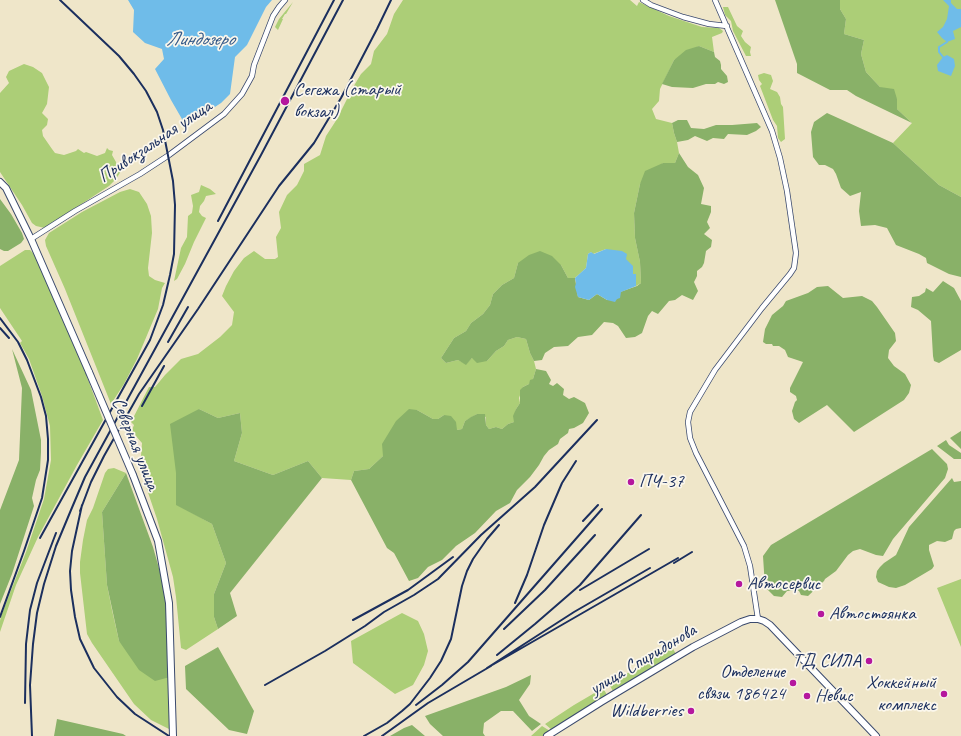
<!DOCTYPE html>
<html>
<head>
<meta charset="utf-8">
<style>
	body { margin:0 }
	canvas { display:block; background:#efe6c9 }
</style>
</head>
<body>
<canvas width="961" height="736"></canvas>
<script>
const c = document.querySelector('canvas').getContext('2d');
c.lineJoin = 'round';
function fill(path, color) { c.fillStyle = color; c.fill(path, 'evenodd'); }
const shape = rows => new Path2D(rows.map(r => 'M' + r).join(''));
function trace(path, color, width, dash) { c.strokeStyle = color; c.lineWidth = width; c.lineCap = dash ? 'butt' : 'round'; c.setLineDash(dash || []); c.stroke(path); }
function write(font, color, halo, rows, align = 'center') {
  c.font = font + ' Caveat,sans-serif'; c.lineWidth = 3.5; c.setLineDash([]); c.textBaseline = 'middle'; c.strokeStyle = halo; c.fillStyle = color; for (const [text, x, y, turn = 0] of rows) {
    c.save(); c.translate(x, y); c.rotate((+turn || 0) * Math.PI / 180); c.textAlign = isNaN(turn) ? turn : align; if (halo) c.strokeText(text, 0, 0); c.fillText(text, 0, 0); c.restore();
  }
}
fill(shape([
	[403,0,630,0,637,6,639,2,669,16,702,27,719,28,723,31,722,33,712,37,714,52,699,46,674,60,660,89,659,101,652,109,656,119,672,123,674,133,677,142,679,153,675,163,663,163,640,184,634,213,635,238,640,262,641,283,636,286,636,275,633,274,606,249,593,254,591,252,588,254,586,268,575,278,568,278,561,265,518,263,514,278,502,285,493,294,490,305,483,314,471,323,466,331,454,338,441,358,446,363,458,360,466,364,472,358,487,361,496,351,504,346,508,340,517,337,526,339,530,353,534,361,536,369,533,379,529,384,523,387,519,398,520,403,516,409,514,422,508,424,502,429,496,427,489,429,486,425,486,417,477,414,465,421,462,429,457,430,444,415,438,419,433,419,417,410,383,456,369,469,354,471,351,480,322,478,308,461,273,475,234,461,242,433,240,413,218,418,199,409,176,473,176,504,212,524,226,563,214,594,214,617,218,629,186,650,181,648,176,597,173,577,157,519,137,460,141,456,142,443,135,435,127,434,125,433,127,428,132,430,134,425,131,422,149,387,155,387,165,375,181,359,198,354,220,337,232,325,234,312,222,296,226,286,234,271,244,258,254,251,265,259,275,259,278,257,276,237,281,228,279,212,287,195,297,185,304,171,304,164,320,155,326,136,337,119,352,89,361,74,371,64,374,51,387,34,394,14],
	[840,0,961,0,961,197,939,185,893,143,912,123,897,109,897,99,880,87,866,72,861,54,864,40,844,34,846,19,840,9],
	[293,2,286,14,285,14,282,19,283,19,278,30,275,27,279,19],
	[723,7,728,7,737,26,743,31,741,36,745,42,751,47,750,52,751,56,746,56,733,31,731,21,725,15],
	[24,64,33,67,42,73,49,87,47,104,42,113,48,119,47,125,42,130,43,136,52,149,55,153,64,155,76,151,78,149,84,153,86,152,97,156,105,153,107,148,109,150,113,151,112,155,116,162,117,168,121,171,116,179,109,186,45,228,36,226,32,223,22,205,0,172,0,93,9,83,6,77,9,71],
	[764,73,771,75,773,81,770,89,777,92,780,97,781,104,783,107,785,139,781,142,778,138,777,126,773,120,760,86,762,84,759,80,758,75],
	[201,185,210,189,216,194,206,196,204,201,200,206,199,212,202,216,206,218,194,242,185,264,177,279,174,281,181,248,187,237,188,216,192,213,193,206,191,195,199,192],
	[130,189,139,192,147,204,151,216,152,233,148,268,149,276,155,280,165,283,162,288,158,309,137,359,124,384,111,404,65,289,46,246,45,240,49,233,82,212,120,192],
	[25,250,30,250,34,254,44,275,86,371,86,374,103,420,77,465,38,537,16,585,0,632,0,621,1,616,26,552,44,499,51,460,50,426,42,396,29,359,20,343,22,341,0,308,0,266],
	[114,468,126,473,102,512,107,585,112,610,119,641,170,677,171,730,151,720,134,704,92,643,87,634,80,573,80,562,83,540,87,520,93,508,105,473,108,469],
	[961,579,961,647,937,588],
	[402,613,418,621,424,634,428,651,424,665,413,685,395,694,353,663,351,641],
	[672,647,677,656,614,693,609,684],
	[603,688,607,695,552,730,545,724,574,705],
	[542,726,550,731,544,736,531,736]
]), '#acce77');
fill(shape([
	[775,0,840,0,840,9,846,19,844,34,864,40,861,54,866,72,880,87,894,89,897,99,897,109,912,123,856,96,847,90,830,90,797,73,797,64],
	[699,46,714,52,715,57,720,61,721,65,721,69,727,76,728,82,724,84,718,82,715,84,706,84,693,88,672,87,662,84,674,60,686,50],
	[827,113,893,143,939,185,961,197,961,277,949,274,927,263,926,258,919,254,896,245,887,228,875,225,861,226,859,211,861,192,850,196,841,188,836,174,833,169,825,165,819,165,813,157,811,132,814,122],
	[678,120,687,120,691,128,704,129,716,125,732,125,757,123,761,127,756,131,747,135,728,134,724,139,713,138,707,141,695,136,688,140,677,142,674,133,672,123],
	[679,153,688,167,698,175,704,188,701,204,711,206,711,212,707,222,710,228,704,234,712,240,711,247,706,251,704,263,702,267,697,271,697,276,694,282,698,291,693,300,682,295,675,300,669,301,658,314,652,311,648,316,642,333,635,337,626,338,618,326,613,323,604,322,592,335,578,337,568,346,554,347,545,353,542,360,534,361,530,353,526,339,517,337,508,340,504,346,496,351,487,361,477,363,472,358,466,365,458,360,446,363,441,358,454,338,466,331,471,323,483,314,490,305,493,294,502,285,514,278,518,263,529,255,540,251,552,256,561,265,568,278,575,278,578,297,589,300,597,294,607,300,617,299,620,292,637,286,641,283,640,262,635,238,634,213,640,184,645,171,663,163,675,163],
	[0,199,11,214,22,233,24,239,21,243,8,251,4,251,0,249],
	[943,281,954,288,961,301,961,350,939,363,934,361,933,356,931,321,918,310,911,307,912,297,919,296,925,292,926,288,933,292],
	[828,286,843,298,862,296,872,301,877,307,895,333,896,341,889,350,888,358,894,366,905,374,911,385,909,393,904,400,854,432,827,405,799,423,794,419,792,411,795,402,797,400,796,396,790,392,790,388,803,362,788,357,785,350,779,346,773,346,772,344,766,344,763,342,765,329,772,315,783,306,786,301,808,293,817,287],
	[12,349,31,390,41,440,41,452,40,470,36,480,32,498,34,506,12,574,0,604,0,510,19,460,22,388],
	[536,369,546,371,551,380,549,384,553,386,557,383,564,389,563,395,569,399,574,397,585,403,589,413,583,423,574,428,569,429,568,433,560,439,558,444,549,450,544,456,539,465,530,477,517,490,510,503,496,511,475,533,456,546,442,560,428,567,418,578,409,581,394,553,387,548,351,480,354,471,369,469,383,456,382,444,396,421,409,409,417,410,433,419,438,419,444,415,451,416,456,422,457,430,462,429,465,421,471,417,477,414,485,414,486,425,489,429,496,427,502,429,508,424,514,422,513,416,516,409,520,403,520,390,523,387,529,384,530,380,533,379],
	[199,409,218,418,240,413,242,433,234,461,273,475,308,461,322,478,230,593,237,616,218,629,214,617,214,594,226,563,212,524,176,505,176,473,170,424],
	[961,431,961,449,950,438],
	[946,440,949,445,961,453,961,459,954,459,937,446],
	[932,449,947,464,948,469,945,478,893,539,883,556,876,555,860,549,853,551,848,555,836,571,825,579,824,581,808,596,801,595,799,591,797,590,787,591,782,597,774,596,765,587,763,556,771,545],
	[126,473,153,547,162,579,166,608,170,677,155,681,139,670,119,641,107,585,102,512],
	[952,478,954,482,961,481,961,528,956,529,954,531,952,539,945,542,937,541,929,545,929,550,934,566,932,569,905,585,896,588,889,587,878,582,876,577,877,571,880,567,884,563,896,555,909,527],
	[218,647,254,711,247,734,229,730,186,689,185,666],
	[531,675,530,684,519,700,529,716,541,724,532,731,513,711,501,711,484,723,483,733,485,736,443,736,430,724,425,716,506,687],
	[57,719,123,734,126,736,54,736],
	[412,725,425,736,390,736,404,728]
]), '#89b168');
fill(shape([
	[128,0,272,0,266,7,247,45,235,57,230,94,221,103,186,126,171,100,155,69,164,59,162,49,145,43,133,32,134,10],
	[943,0,951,0,951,3,957,9,961,9,961,27,953,31,955,39,947,42,942,38,937,32,943,27,947,19,949,6],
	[947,55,954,59,955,66,951,76,938,71,937,65,943,57],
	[606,249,622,251,627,254,626,259,633,266,633,274,636,274,636,286,621,292,620,298,617,299,615,302,607,300,597,294,589,300,578,297,575,287,576,283,575,278,586,268,588,254,591,252,594,254]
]), '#6fbce9');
trace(shape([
	[943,57,939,52,939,47,947,42]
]), '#6fbce9', 2);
const minor = shape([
	[643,0,651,5,683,17,709,24,727,26],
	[715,0,772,131,780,158,787,191,796,253,794,268,790,274,762,308,715,370,690,412,688,422,690,438,696,453,744,546,750,566,758,619],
	[31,239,75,211,140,174,169,155,224,114,242,94,252,76,254,65,273,16,279,7,285,0]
]);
const tertiary = shape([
	[0,182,6,188,31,239,89,372],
	[133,475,158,541,169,603,173,736],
	[547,736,601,702,693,647,741,622,750,619,758,619,764,621,770,625,876,736]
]);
trace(minor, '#3b4a6e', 6);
trace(tertiary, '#3b4a6e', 8);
trace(minor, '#fff', 4.5);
trace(tertiary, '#fff', 6);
trace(shape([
	[218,221,334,0],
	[0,318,18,342,27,360,41,397,46,416,48,439,48,460,42,498,24,551,0,617],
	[0,328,9,338],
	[168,342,188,307],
	[142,406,164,366],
	[82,505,72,551,70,571,71,590,75,617,80,639,94,668,117,697,135,714,169,736],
	[80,511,91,482,104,456,139,394,198,309,279,186,314,143,341,98,377,29,391,0],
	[583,521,598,505],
	[40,538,150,340,163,305,170,275,174,254,175,205,173,181,163,130,157,112,146,91,134,74,119,56,60,0],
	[674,563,692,552],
	[650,568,574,612,487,668,678,558],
	[580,590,649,549],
	[515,603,527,575,544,525,562,483,576,461],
	[353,620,408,590,453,557],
	[504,629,545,590,595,535],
	[497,655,535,624,580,585,641,515],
	[265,685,325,651,365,626,384,612,414,595,438,579,481,535,535,487,597,420],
	[25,703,26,644,30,610,37,583,56,533],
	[416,705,442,685,468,662,602,509],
	[32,736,30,685,33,644,37,613,44,584,56,546,71,510,85,477,261,155,343,0],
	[364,736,387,723,402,711,410,704,430,678,441,661,451,639,462,586,467,571,473,559,487,539,499,525],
	[382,736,428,703,491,666]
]), '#1b2f5e', 2);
const tertiaryBridge = shape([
	[89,372,133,475]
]);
trace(tertiaryBridge, '#3b4a6e', 8, []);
trace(tertiaryBridge, '#fff', 6);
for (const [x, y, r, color] of [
	[285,101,5,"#b5179e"],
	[631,482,4,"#b5179e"],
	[739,584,4,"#b5179e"],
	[821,614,4,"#b5179e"],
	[869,661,4,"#b5179e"],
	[793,683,4,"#b5179e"],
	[944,694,4,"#b5179e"],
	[807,696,4,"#b5179e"],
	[691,711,4,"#b5179e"]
]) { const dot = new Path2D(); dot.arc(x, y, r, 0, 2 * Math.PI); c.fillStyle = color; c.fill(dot); trace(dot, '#fbf7ec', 1.5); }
write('19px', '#1b2f5e', '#fbf7ec', [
	["Сегежа (старый",294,90],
	["вокзал)",294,112],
	["ПЧ-37",639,482],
	["Автосервис",747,584],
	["Автостоянка",829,614],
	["ТД СИЛА",861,661,"right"],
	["Отделение",785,672,"right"],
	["связи 186424",785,694,"right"],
	["Хоккейный",936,683,"right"],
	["комплекс",936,705,"right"],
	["Невис",815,696],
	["Wildberries",683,711,"right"]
], 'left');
write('19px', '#1b2f5e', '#fbf7ec', [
	["Привокзальная улица",155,142,-34],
	["Северная улица",135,444,68],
	["улица Спиридонова",643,660,-31]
]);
write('italic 20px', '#345988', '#fbf7ec', [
	["Линдозеро",200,40]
]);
</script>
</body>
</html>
